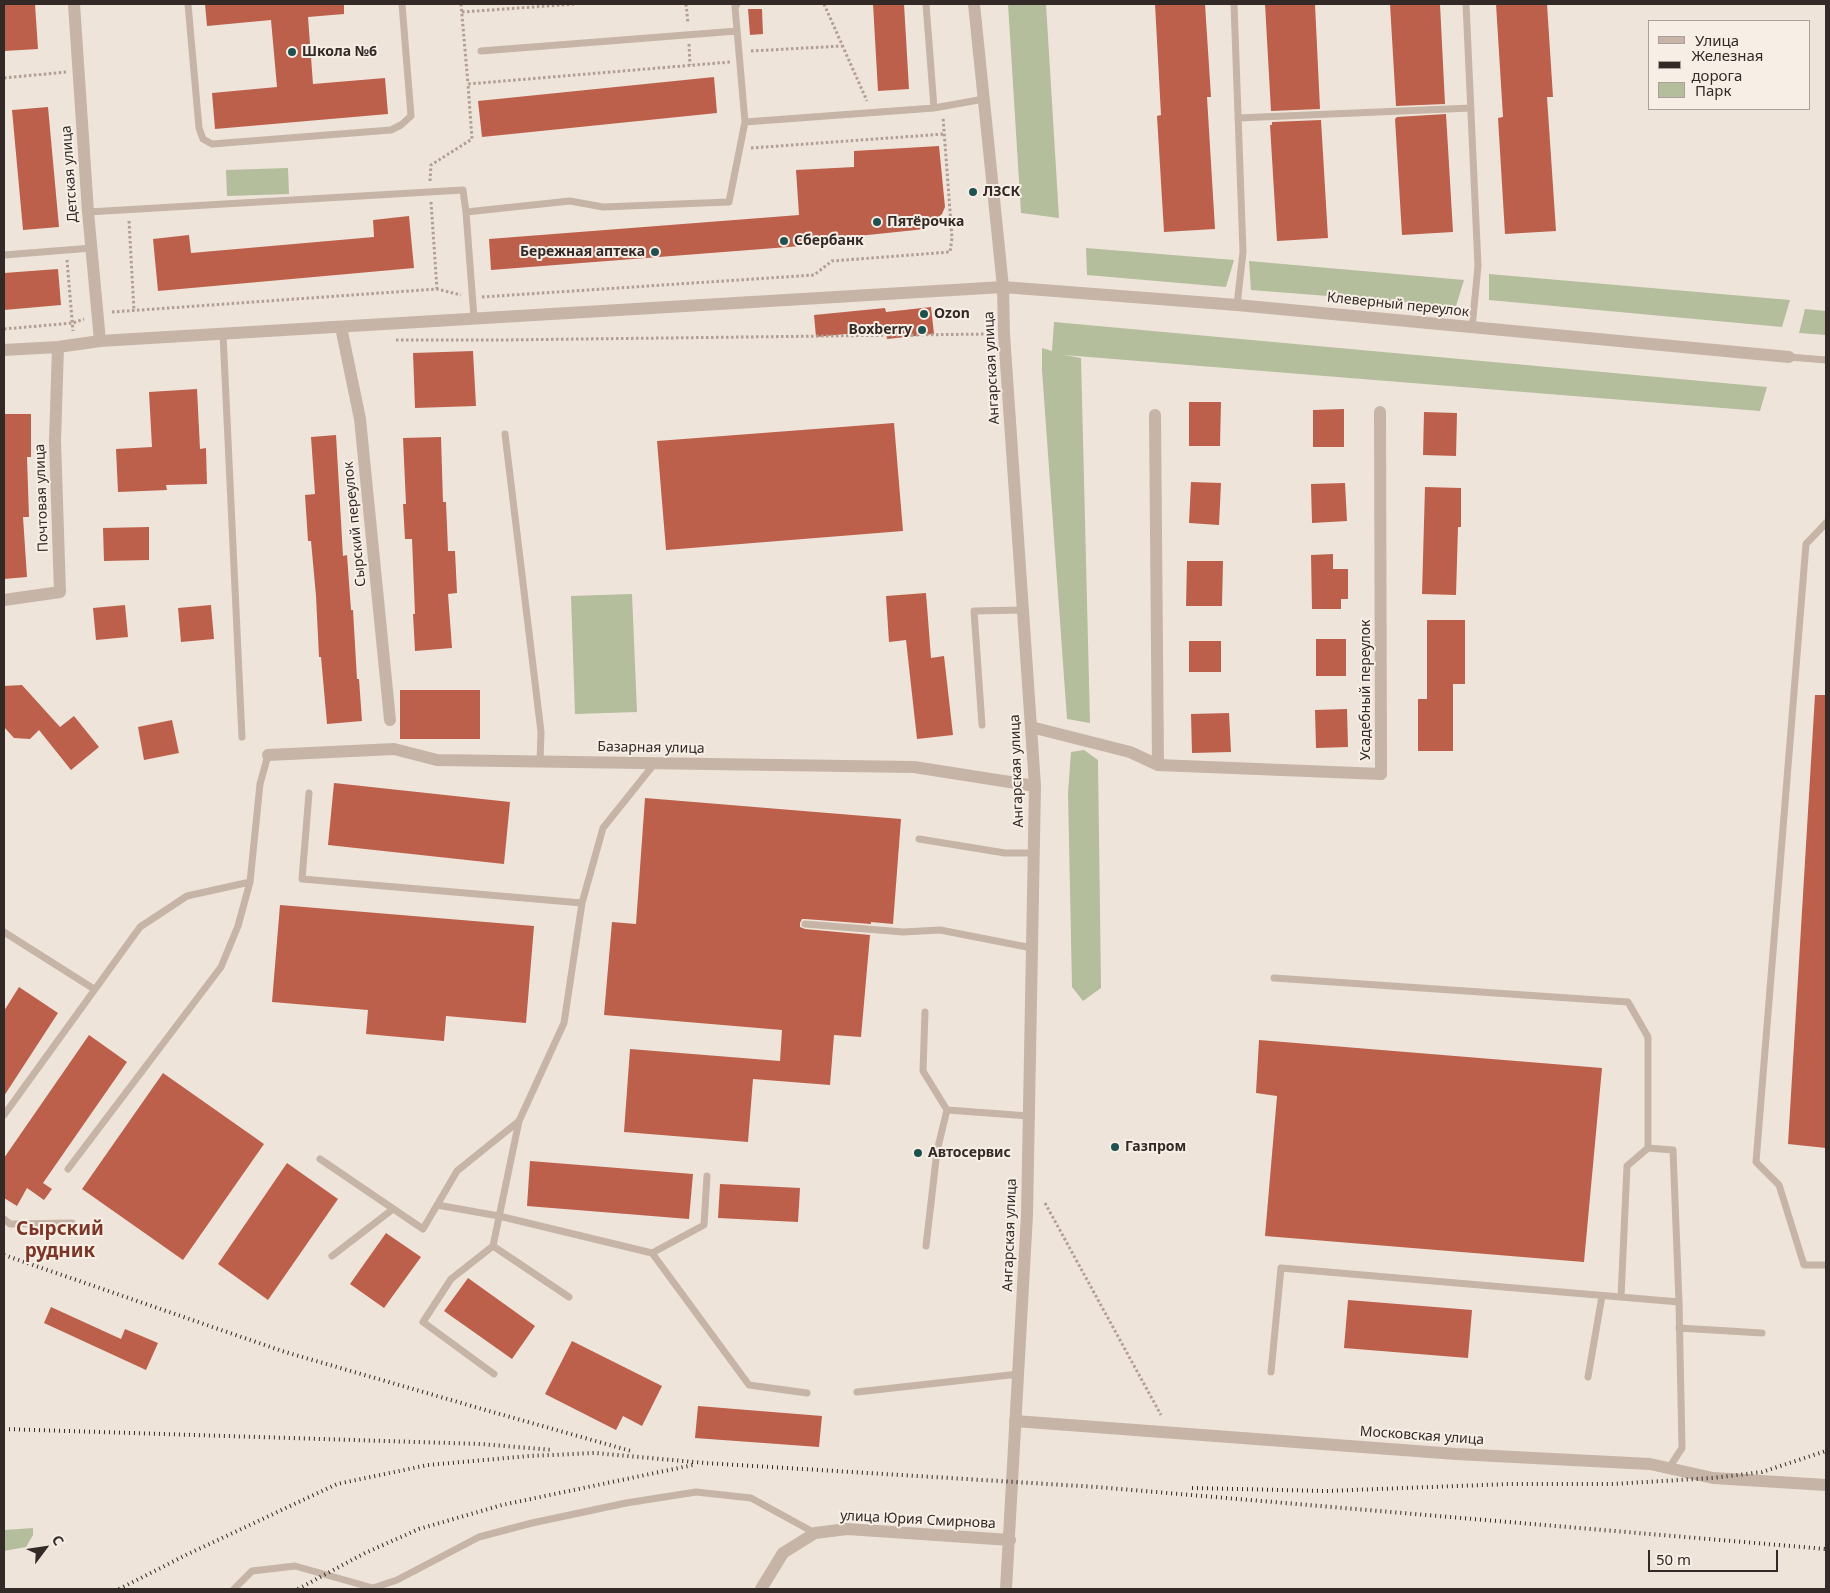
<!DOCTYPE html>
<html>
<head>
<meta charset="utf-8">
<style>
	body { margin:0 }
	#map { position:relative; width:1830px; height:1593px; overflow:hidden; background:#efe4da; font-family:"Noto Sans",sans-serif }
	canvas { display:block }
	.frame { position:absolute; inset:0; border:5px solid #332a27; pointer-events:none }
	.legend { position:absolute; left:1648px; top:20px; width:162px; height:90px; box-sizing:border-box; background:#f7efe6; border:1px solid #a9a09a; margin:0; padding:6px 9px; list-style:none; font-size:15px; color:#332a27 }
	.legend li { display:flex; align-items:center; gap:10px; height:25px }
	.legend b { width:25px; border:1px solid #a9a09a }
	.north { position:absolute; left:20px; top:1523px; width:50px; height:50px; -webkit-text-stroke:4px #f7efe6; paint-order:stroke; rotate:59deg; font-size:14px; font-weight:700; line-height:20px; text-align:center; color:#332a27 }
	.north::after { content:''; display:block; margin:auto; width:18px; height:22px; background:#332a27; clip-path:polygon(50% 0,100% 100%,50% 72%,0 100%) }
	.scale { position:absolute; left:1648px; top:1550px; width:130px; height:22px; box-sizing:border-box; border:2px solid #332a27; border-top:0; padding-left:6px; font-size:15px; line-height:18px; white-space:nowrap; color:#332a27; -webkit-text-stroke:4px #f7efe6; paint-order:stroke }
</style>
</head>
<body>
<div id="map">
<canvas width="1830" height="1593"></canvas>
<div class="frame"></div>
<ul class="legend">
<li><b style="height:6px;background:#c6b4a7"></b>Улица</li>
<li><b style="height:6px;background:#332a27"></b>Железная дорога</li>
<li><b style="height:14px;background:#b4bd9c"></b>Парк</li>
</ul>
<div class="north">С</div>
<div class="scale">50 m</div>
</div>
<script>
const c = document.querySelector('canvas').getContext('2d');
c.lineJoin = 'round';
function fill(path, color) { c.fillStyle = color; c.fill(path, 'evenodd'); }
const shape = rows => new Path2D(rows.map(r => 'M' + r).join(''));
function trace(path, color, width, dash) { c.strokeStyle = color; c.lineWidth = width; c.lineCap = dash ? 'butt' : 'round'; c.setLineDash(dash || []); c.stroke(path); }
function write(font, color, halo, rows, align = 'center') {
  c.font = font + ' "Noto Sans",sans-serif'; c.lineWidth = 4; c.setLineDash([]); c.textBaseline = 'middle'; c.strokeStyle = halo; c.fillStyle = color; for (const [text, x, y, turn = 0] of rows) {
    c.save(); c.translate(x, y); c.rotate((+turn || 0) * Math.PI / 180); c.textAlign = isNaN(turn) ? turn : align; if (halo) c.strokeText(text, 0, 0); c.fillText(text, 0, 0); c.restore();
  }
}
fill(shape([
	[1008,4,1046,4,1059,218,1021,213],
	[288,168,289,194,227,196,226,170],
	[1086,248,1234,260,1226,287,1087,275],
	[1249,261,1464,280,1456,306,1251,290],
	[1489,274,1790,300,1782,327,1489,300],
	[1805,309,1826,311,1826,335,1799,333],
	[1054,322,1767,387,1760,411,1064,355,1081,358,1090,723,1067,719,1042,370,1042,348,1052,351],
	[632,594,637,712,575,714,571,596],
	[1084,750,1098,760,1101,988,1083,1001,1072,987,1068,793,1071,752],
	[33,1528,33,1535,26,1547,4,1551,4,1530]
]), '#b4bd9c');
fill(shape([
	[4,4,35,4,38,49,4,51],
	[205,4,344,4,344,14,308,17,313,84,385,78,388,114,215,129,212,93,277,87,271,20,207,26],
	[873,4,904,4,909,89,878,91],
	[1155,4,1205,4,1211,97,1207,97,1215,229,1164,232,1157,116,1161,115],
	[1265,4,1315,4,1320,109,1271,111],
	[1390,4,1440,4,1445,104,1396,106],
	[1496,4,1547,4,1553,97,1547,97,1556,231,1505,234,1498,118,1503,117],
	[748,9,762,9,763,34,750,35],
	[714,77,717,113,482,137,478,101],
	[48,107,59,227,23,230,12,110],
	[1446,114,1453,232,1402,235,1395,119,1397,117],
	[1321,120,1328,238,1277,241,1270,125,1272,125,1272,122],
	[939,146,945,207,942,214,925,229,801,242,801,246,491,270,489,239,799,215,796,170,854,167,854,151],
	[409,216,414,268,158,291,153,239,189,235,191,253,374,237,373,220],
	[58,269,61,305,4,310,4,273],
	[931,307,934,334,887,339,886,330,816,337,814,315,885,308,886,312],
	[473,351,476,406,415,408,413,353],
	[197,389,200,449,206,448,207,484,166,485,167,490,118,492,116,449,152,447,149,392],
	[1189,402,1221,402,1220,446,1189,446],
	[1344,409,1344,447,1313,447,1313,410],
	[1424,412,1457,413,1456,456,1423,455],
	[4,414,31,414,31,457,27,457,29,517,23,517,27,577,4,579],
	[894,423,903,531,666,550,657,441],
	[336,435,343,556,347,555,351,610,353,610,357,679,359,679,362,721,327,724,321,657,319,657,316,596,311,541,308,541,305,495,315,494,311,437],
	[441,437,443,502,446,502,448,551,455,551,457,593,448,594,452,648,415,651,413,614,415,614,412,539,405,539,403,504,406,504,403,438],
	[1191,482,1221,483,1219,525,1189,523],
	[1345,483,1347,521,1312,523,1311,484],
	[1425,487,1461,488,1461,527,1458,527,1456,595,1422,594],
	[149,527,149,560,104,561,103,528],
	[1333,554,1333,569,1348,569,1348,599,1341,599,1341,609,1312,609,1311,555],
	[1187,561,1223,561,1222,606,1186,606],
	[926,593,931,658,944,656,953,735,917,739,906,640,889,642,886,596],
	[125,605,128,637,96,640,93,608],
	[211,605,214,639,181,642,178,608],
	[1427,620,1465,620,1465,684,1453,684,1453,751,1418,751,1418,699,1427,699],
	[1316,639,1346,639,1346,676,1316,676],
	[1189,641,1221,641,1221,672,1189,672],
	[22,685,60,727,74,716,99,747,71,770,39,730,30,739,14,738,4,727,4,686],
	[400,690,480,690,480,739,400,739],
	[1815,695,1826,695,1826,1148,1788,1144],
	[1347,709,1348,747,1316,748,1315,710],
	[1229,713,1231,752,1192,753,1191,714],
	[172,720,179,753,144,760,138,727],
	[334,783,510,802,504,864,328,845],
	[645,798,901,819,893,924,871,922,871,924,805,919,802,919,800,923,800,927,805,929,870,935,861,1037,834,1035,830,1085,753,1079,748,1142,624,1132,630,1049,780,1061,782,1030,604,1015,612,922,636,924],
	[280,905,534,926,526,1023,446,1016,444,1041,366,1034,368,1010,272,1002],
	[19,987,58,1013,4,1096,4,1011],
	[89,1035,127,1062,43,1183,52,1189,44,1200,27,1188,17,1206,4,1198,4,1158],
	[1259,1040,1602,1068,1584,1262,1265,1236,1277,1096,1256,1093],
	[163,1073,264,1144,183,1260,82,1189],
	[530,1161,693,1174,689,1219,527,1206],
	[287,1163,338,1199,268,1300,218,1264],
	[720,1184,800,1188,798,1222,718,1218],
	[386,1233,421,1257,384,1308,350,1284],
	[468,1278,535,1326,512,1359,444,1311],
	[1348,1300,1472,1310,1468,1358,1344,1348],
	[51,1307,121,1339,125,1329,158,1343,146,1370,44,1323],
	[572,1341,662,1386,642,1426,623,1416,616,1430,545,1394],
	[698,1406,822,1416,819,1447,695,1438]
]), '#bc604b');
trace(shape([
	[461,4,468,84],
	[686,4,688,23],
	[824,4,867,101],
	[462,12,575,4],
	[689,44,690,65],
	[751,51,842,46],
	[4,78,66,72],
	[751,148,944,134],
	[430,181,431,165,472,139,468,84,730,62],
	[431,202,437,289],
	[129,221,134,311],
	[67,260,73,331],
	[482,297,814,275,832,261,950,252,952,238,943,117],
	[112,312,437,289,461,295],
	[4,329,73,323,84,319],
	[396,340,501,340,990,334],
	[1045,1203,1161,1415]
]), '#b29e92', 3, [2.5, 2.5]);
trace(shape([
	[188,4,199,128,203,139,212,144,391,130,401,125,411,116,402,4],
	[737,4,735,7,745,122,934,108,984,99],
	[926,4,934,108],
	[1234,4,1243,252,1237,305],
	[1466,4,1478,266,1472,328],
	[481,51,737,31],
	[1238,118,1471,108],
	[88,212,463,190,466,212,570,201,603,207,729,202,745,122],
	[466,212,474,318],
	[4,255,92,248],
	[223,334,242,737],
	[1789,357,1826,360],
	[505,434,541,732,540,762],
	[1826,523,1806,544,1756,1162,1779,1185,1804,1265,1826,1265],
	[982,725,974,611,1023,610],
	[309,793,302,879,582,903],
	[919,839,1005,853,1034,853],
	[805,924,903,932,940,930,1032,948],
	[4,932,94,989],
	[1274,978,1628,1002,1648,1037,1648,1148,1673,1150,1679,1302],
	[925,1012,923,1071,947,1110],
	[4,1115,140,927,187,896,250,882,260,784,268,755],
	[320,1159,423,1229,457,1171,519,1121,564,1023,582,903,603,828,655,763],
	[68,1169,221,967,238,926,250,882],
	[437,1205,499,1216,652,1253,749,1385,807,1393],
	[4,1219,10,1224,72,1223],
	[493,1246,569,1297],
	[926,1246,937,1151,947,1110,1029,1116],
	[652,1253,704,1225,707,1176],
	[332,1256,393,1209],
	[1621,1297,1627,1166,1648,1148],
	[1679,1328,1762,1333],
	[1271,1372,1281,1268,1679,1302,1682,1448,1669,1468],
	[494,1374,423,1322,451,1279,493,1246,519,1121],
	[1588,1377,1602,1296],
	[857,1392,1019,1374],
	[234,1589,252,1571,295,1566,373,1588,397,1580,479,1537,532,1523,626,1503,696,1492,751,1498,815,1533]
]), '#c6b4a7', 7);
trace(shape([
	[74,4,88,212,100,341],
	[974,4,1003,287,1004,334,1035,786,1027,1215,1006,1589],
	[341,327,360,419,390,720],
	[4,350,58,347,100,341,1003,287,1237,305,1789,357],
	[1155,415,1158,765],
	[4,600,60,592,55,441,58,347],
	[1031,727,1130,752,1158,765,1381,774,1380,412],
	[268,755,394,749,437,760,914,767,1035,786],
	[1015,1421,1456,1454,1650,1464,1713,1478,1826,1485],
	[761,1589,783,1553,815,1533,847,1529,1010,1540]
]), '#c6b4a7', 12);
trace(shape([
	[4,1255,285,1352,489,1411,631,1451],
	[4,1429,481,1444,553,1450],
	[1192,1488,1326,1491,1509,1484,1613,1484,1713,1478,1762,1472,1826,1451],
	[119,1589,188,1554,337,1484,428,1465,529,1456,595,1453,705,1463,1097,1487,1826,1549],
	[298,1589,365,1553,419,1529,502,1505,693,1465]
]), '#332a27', 4, [1, 4]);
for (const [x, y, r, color] of [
	[292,52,5,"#205151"],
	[973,192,5,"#205151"],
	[877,222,5,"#205151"],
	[784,241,5,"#205151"],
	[655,252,5,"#205151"],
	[924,314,5,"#205151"],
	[922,330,5,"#205151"],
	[1115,1147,5,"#205151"],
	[918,1153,5,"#205151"]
]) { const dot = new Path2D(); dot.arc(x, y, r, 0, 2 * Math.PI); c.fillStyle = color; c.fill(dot); trace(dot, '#f7efe6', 2); }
write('bold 14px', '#332a27', '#f7efe6', [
	["Школа №6",302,52],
	["ЛЗСК",983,192],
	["Пятёрочка",887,222],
	["Сбербанк",794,241],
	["Бережная аптека",645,252,"right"],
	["Ozon",934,314],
	["Boxberry",912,330,"right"],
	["Газпром",1125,1147],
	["Автосервис",928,1153]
], 'left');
write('14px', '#332a27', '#f7efe6', [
	["Детская улица",70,174,-94],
	["Клеверный переулок",1398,305,6],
	["Ангарская улица",992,368,-93],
	["Почтовая улица",42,498,-92],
	["Сырский переулок",355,524,-96],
	["Усадебный переулок",1366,690,-90],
	["Базарная улица",651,748,1],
	["Ангарская улица",1017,771,-92],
	["Ангарская улица",1010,1235,-88],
	["Московская улица",1422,1436,4],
	["улица Юрия Смирнова",918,1520,3]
]);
write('bold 19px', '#7c3627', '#f7efe6', [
	["Сырский",60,1230],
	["рудник",60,1252]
]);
</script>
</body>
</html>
